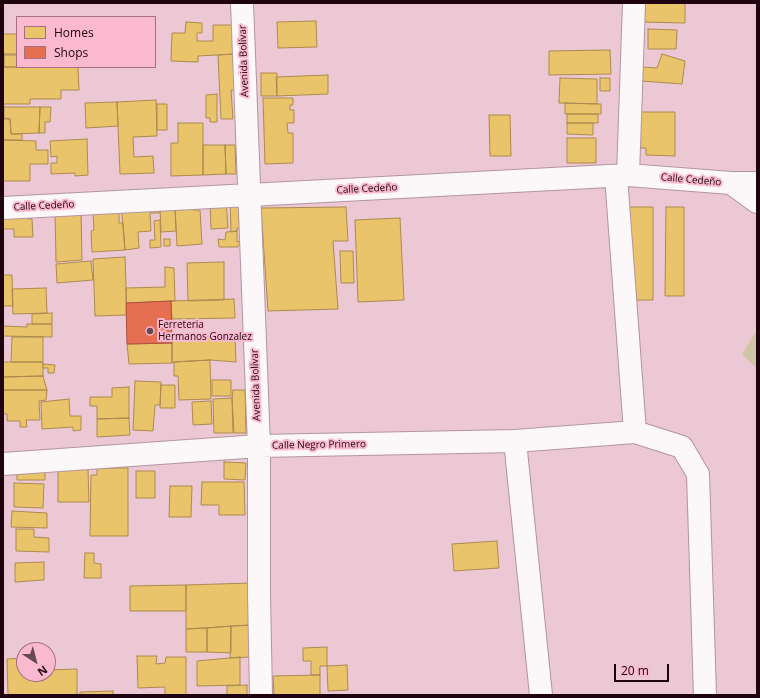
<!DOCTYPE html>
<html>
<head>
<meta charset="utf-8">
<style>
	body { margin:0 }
	#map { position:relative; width:760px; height:698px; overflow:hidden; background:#ecc8d4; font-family:"Open Sans",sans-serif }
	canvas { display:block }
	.frame { position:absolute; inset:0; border:4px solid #1f040f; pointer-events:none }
	.legend { position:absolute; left:16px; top:16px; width:140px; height:52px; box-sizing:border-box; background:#fbb9cf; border:1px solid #a37182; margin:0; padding:5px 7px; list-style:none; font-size:12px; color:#1f040f }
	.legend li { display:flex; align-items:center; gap:8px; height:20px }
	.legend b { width:20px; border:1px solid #a37182 }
	.north { position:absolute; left:16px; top:642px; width:40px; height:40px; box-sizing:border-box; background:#fbb9cf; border:1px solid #a37182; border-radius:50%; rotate:144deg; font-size:11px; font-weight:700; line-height:16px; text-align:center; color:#1f040f }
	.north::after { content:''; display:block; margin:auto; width:14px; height:18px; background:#674954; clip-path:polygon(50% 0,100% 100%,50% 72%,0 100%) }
	.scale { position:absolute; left:614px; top:664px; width:55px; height:18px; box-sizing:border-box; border:2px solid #1f040f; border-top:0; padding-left:5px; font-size:12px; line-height:14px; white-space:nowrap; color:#1f040f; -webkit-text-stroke:3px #fbb9cf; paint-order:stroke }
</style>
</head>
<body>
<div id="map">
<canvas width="760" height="698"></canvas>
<div class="frame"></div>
<ul class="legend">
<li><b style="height:11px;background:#e9c46a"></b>Homes</li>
<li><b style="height:11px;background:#e76f51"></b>Shops</li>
</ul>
<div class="north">N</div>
<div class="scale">20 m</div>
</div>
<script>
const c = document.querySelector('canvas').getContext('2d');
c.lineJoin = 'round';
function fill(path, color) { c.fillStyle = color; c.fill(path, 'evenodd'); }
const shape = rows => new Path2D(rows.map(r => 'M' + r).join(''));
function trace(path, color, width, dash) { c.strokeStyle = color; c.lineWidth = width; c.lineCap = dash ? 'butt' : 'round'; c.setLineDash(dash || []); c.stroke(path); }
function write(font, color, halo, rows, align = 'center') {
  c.font = font + ' "Open Sans",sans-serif'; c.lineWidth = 4; c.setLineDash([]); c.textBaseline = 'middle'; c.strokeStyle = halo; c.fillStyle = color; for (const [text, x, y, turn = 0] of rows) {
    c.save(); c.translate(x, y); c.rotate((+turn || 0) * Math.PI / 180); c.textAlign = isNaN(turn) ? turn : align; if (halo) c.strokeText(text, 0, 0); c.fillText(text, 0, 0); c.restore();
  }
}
fill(shape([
	[757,330,757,369,742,354]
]), '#cec5a7');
const homes = shape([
	[642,3,685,3,685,23,642,22,642,3],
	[316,21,317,47,278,48,277,22,316,21],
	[186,22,202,23,202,33,197,33,197,41,213,41,213,25,233,25,235,54,198,56,198,62,171,61,172,33,185,33,186,22],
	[648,29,677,30,676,49,648,49,648,29],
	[3,34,17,34,17,55,3,55,3,34],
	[610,50,611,74,549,75,549,51,610,50],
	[4,54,17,54,17,67,55,67,4,67,4,54],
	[235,54,236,90,231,90,233,119,221,119,218,55,235,54],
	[662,54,685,61,682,84,642,81,642,67,657,68,662,54],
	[3,67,78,67,79,90,61,90,61,99,30,99,30,104,3,104,3,67],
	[261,73,277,73,277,96,261,96,261,73],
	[328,75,328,94,277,96,276,77,328,75],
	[560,78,597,79,597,104,559,103,560,78],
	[600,78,610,78,610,91,600,91,600,78],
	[217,94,217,122,210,122,210,118,206,118,206,95,217,94],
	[263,98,293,98,293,105,290,105,290,110,294,110,294,123,287,123,288,133,293,133,293,163,265,164,263,98],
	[156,100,157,136,133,137,134,157,153,156,154,173,120,174,117,102,156,100],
	[117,102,118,126,86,128,85,103,117,102],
	[565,103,601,104,601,114,565,114,565,103],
	[157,104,167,104,167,130,157,130,157,104],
	[4,107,40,107,39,133,11,134,10,119,4,118,4,107],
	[40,107,51,107,50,122,45,122,45,133,39,133,40,107],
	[640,112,675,112,675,156,646,155,646,148,639,148,640,112],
	[567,114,598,114,598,123,567,123,567,114],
	[489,115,510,115,511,156,490,156,489,115],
	[3,119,10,119,11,134,22,134,22,140,3,140,3,119],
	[178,123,203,123,203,175,171,176,171,143,178,143,178,123],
	[567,123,593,123,593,135,567,134,567,123],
	[567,138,596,138,596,163,567,163,567,138],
	[87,139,88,175,75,176,75,173,51,174,51,163,57,163,57,156,51,157,50,141,87,139],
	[3,140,36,141,36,150,48,150,48,164,30,164,30,181,3,181,3,140],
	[203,145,225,145,226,174,203,175,203,145],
	[225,145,235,145,236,174,226,174,225,145],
	[230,198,239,206,239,222,244,222,241,228,237,228,237,231,231,232,230,198],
	[226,201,228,228,211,229,210,202,226,201],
	[159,202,160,213,150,213,151,231,138,232,139,248,125,250,121,204,159,202],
	[192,206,193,210,200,210,202,244,177,246,175,207,192,206],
	[160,207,175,207,176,231,161,232,160,207],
	[346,207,348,241,333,241,338,309,268,311,261,208,346,207],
	[628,207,653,207,653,300,627,300,628,207],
	[666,207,684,207,684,296,665,296,666,207],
	[81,209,82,260,56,262,55,210,81,209],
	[119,209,119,223,123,223,125,250,92,252,91,231,94,230,93,213,119,209],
	[3,211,28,211,28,219,32,219,33,237,14,237,14,229,3,229,3,211],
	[400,218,404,300,358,302,355,220,400,218],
	[160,220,161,247,150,248,150,240,155,240,154,221,160,220],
	[237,231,237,242,241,241,241,244,238,245,238,247,219,247,218,239,225,240,226,232,237,231],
	[164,239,170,239,170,246,164,246,164,239],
	[340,251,353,251,354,283,341,283,340,251],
	[125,257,127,315,95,316,93,259,125,257],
	[91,261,93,280,57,283,56,264,91,261],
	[224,262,224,300,188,301,187,263,224,262],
	[165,267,174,268,175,301,126,303,126,288,165,287,165,267],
	[3,275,12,275,13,306,3,306,3,275],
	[46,288,47,313,13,314,12,289,46,288],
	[234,299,235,318,172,319,171,301,234,299],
	[52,313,52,324,32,324,32,314,52,313],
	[27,324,52,324,52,337,3,336,3,326,27,327,27,324],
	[235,336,236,362,210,360,174,362,172,363,172,343,171,337,235,336],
	[12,337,43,337,43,362,11,362,12,337],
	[172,343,172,363,129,364,127,344,172,343],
	[210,360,211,399,179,400,178,376,174,376,174,362,210,360],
	[3,362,43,362,43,376,3,377,3,362],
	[43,364,55,365,54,373,48,373,48,368,43,368,43,364],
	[43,376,47,390,3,390,3,377,43,376],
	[212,380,231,380,231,396,212,396,212,380],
	[135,381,161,382,160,405,155,405,153,431,133,430,135,381],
	[161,385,175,385,175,408,160,408,161,385],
	[129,387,129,418,97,419,97,406,90,406,90,397,112,397,112,388,129,387],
	[3,390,47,390,46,400,39,401,40,420,26,420,27,427,20,427,20,421,7,421,7,414,3,414,3,390],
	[233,390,245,390,246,433,234,433,232,398,233,390],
	[232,398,233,433,214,433,213,399,232,398],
	[69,399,70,416,81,416,81,430,73,431,73,427,42,429,41,402,69,399],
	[211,401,212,424,193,425,192,402,211,401],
	[129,418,130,435,97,437,97,419,129,418],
	[224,462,246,463,245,480,224,479,224,462],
	[45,467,45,480,17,480,17,468,45,467],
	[97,468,128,468,128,536,90,536,91,475,97,475,97,468],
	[88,469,89,502,58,502,58,470,88,469],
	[136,471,155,471,155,498,136,498,136,471],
	[202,482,244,482,245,515,219,515,219,505,201,505,202,482],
	[14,483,44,484,43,508,14,507,14,483],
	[170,486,192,486,191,517,169,517,170,486],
	[12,511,47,513,47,528,11,527,12,511],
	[16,529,34,529,34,537,49,538,49,552,16,551,16,529],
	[497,541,499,568,454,571,452,544,497,541],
	[85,553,94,553,94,563,101,564,101,578,84,578,85,553],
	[44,562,44,580,15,582,15,563,44,562],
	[250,583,251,625,186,629,186,585,250,583],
	[186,585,186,611,130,611,130,586,186,585],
	[251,625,251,657,230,658,231,626,251,625],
	[231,626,231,653,207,652,207,628,231,626],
	[207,628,207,652,186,652,186,629,207,628],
	[327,647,327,666,320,666,320,675,311,675,311,661,303,661,303,648,327,647],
	[137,656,157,656,156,664,165,663,166,657,186,657,186,695,165,695,165,687,138,688,137,656],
	[240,657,240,685,197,686,197,661,240,657],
	[24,658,24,674,48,674,48,670,77,669,77,695,8,695,7,659,24,658],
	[347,665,348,690,328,691,327,666,347,665],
	[320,675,320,695,274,695,273,676,320,675],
	[247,685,247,695,227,695,227,686,247,685],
	[113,691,113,695,80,695,80,692,113,691]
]);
fill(homes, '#e9c46a');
trace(homes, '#ac8a4f', 1);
const shops = shape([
	[171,301,172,343,127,344,126,303,171,301]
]);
fill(shops, '#e76f51');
trace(shops, '#ab4f3d', 1);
const minor = shape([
	[242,3,259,446,259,594,261,695],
	[628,175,634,3],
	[616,176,635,432],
	[731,183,757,202],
	[3,208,628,175,731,183,757,183],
	[515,441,541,695],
	[3,464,259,446,515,441,635,432,682,447,698,474,705,695]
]);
trace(minor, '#b3959f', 24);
trace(minor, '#fcf7f9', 22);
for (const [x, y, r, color] of [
	[150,331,4,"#674954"]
]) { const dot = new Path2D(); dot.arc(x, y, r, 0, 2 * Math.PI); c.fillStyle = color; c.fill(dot); trace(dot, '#fbb9cf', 1.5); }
write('10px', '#1f040f', '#fbb9cf', [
	["Avenida Bolívar",244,61,-92],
	["Calle Cedeño",691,180,5],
	["Calle Cedeño",367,189,-3],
	["Calle Cedeño",44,206,-3],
	["Avenida Bolívar",256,385,-92],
	["Calle Negro Primero",319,445,-1]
]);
write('10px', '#1f040f', '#fbb9cf', [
	["Ferreteria",158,325],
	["Hermanos Gonzalez",158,337]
], 'left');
</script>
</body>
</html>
